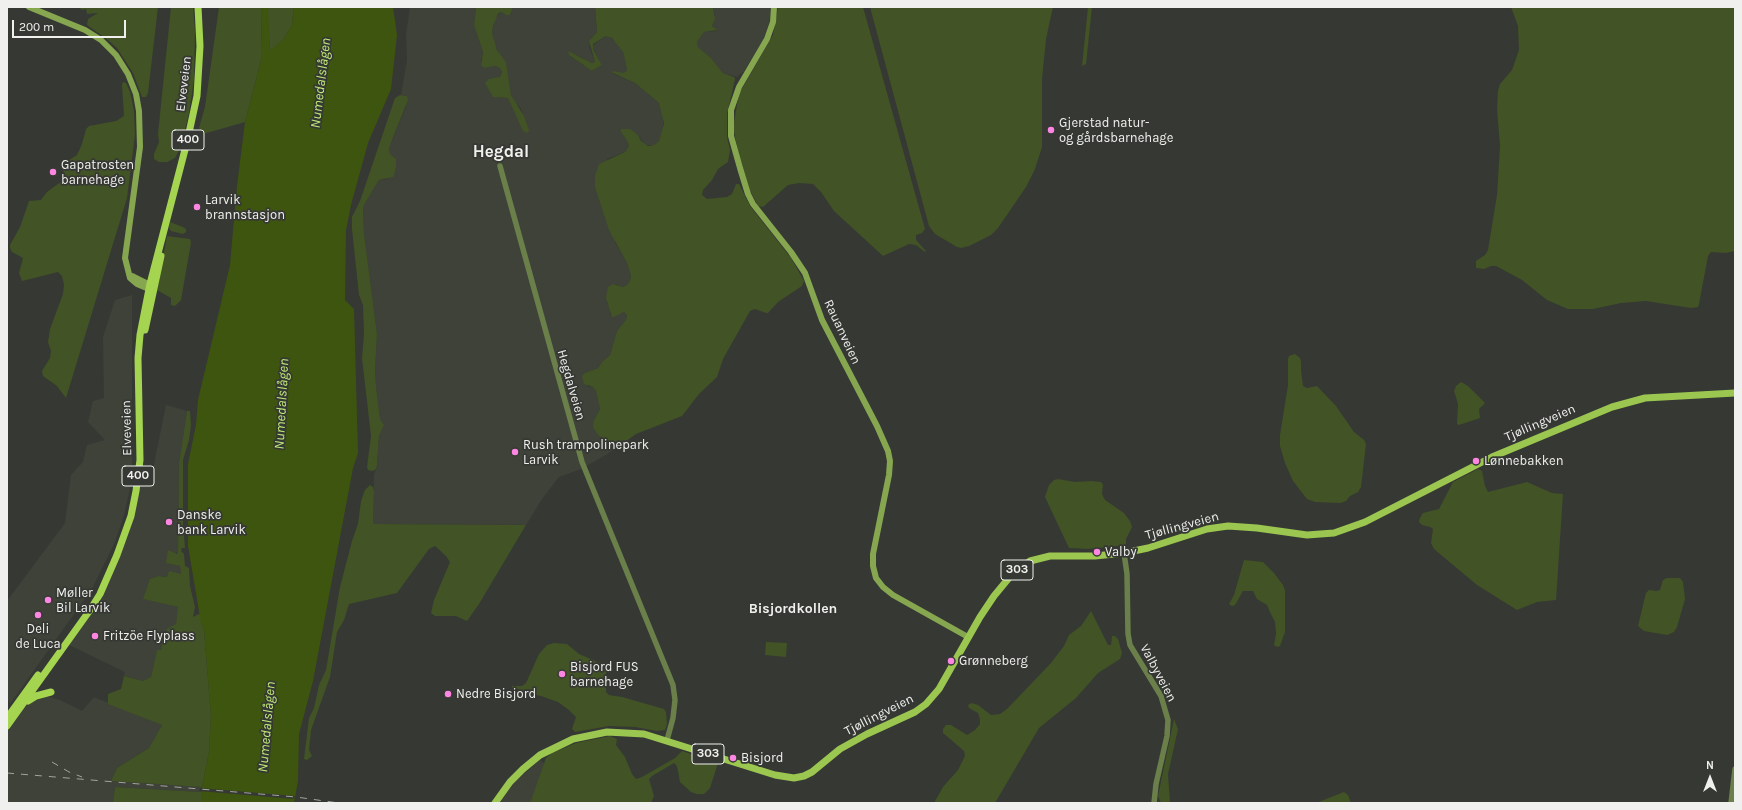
<!DOCTYPE html>
<html>
<head>
<meta charset="utf-8">
<style>
	body { margin:0 }
	#map { position:relative; width:1742px; height:810px; overflow:hidden; background:#363834; font-family:Karla,sans-serif }
	canvas { display:block }
	.frame { position:absolute; inset:0; border:8px solid #f0f1ee; pointer-events:none }
	.north { position:absolute; left:1690px; top:758px; width:40px; height:40px; -webkit-text-stroke:3px #363834; paint-order:stroke; rotate:0deg; font-size:11px; font-weight:700; line-height:16px; text-align:center; color:#f0f1ee }
	.north::after { content:''; display:block; margin:auto; width:14px; height:18px; background:#f0f1ee; clip-path:polygon(50% 0,100% 100%,50% 72%,0 100%) }
	.scale { position:absolute; left:12px; top:20px; width:114px; height:18px; box-sizing:border-box; border:2px solid #f0f1ee; border-top:0; padding-left:5px; font-size:12px; line-height:14px; white-space:nowrap; color:#f0f1ee; -webkit-text-stroke:3px #363834; paint-order:stroke }
</style>
</head>
<body>
<div id="map">
<canvas width="1742" height="810"></canvas>
<div class="frame"></div>
<div class="north">N</div>
<div class="scale">200 m</div>
</div>
<script>
const c = document.querySelector('canvas').getContext('2d');
c.lineJoin = 'round';
function fill(path, color) { c.fillStyle = color; c.fill(path, 'evenodd'); }
const shape = rows => new Path2D(rows.map(r => 'M' + r).join(''));
function trace(path, color, width, dash) { c.strokeStyle = color; c.lineWidth = width; c.lineCap = dash ? 'butt' : 'round'; c.setLineDash(dash || []); c.stroke(path); }
function write(font, color, halo, rows, align = 'center') {
  c.font = font + ' Karla,sans-serif'; c.lineWidth = 3.5; c.setLineDash([]); c.textBaseline = 'middle'; c.strokeStyle = halo; c.fillStyle = color; for (const [text, x, y, turn = 0] of rows) {
    c.save(); c.translate(x, y); c.rotate((+turn || 0) * Math.PI / 180); c.textAlign = isNaN(turn) ? turn : align; if (halo) c.strokeText(text, 0, 0); c.fillText(text, 0, 0); c.restore();
  }
}
fill(shape([
	[410,7,476,7,474,25,483,52,481,62,485,68,495,66,500,68,502,72,500,77,499,98,508,98,529,130,521,109,514,101,511,95,506,62,500,56,494,41,492,33,495,19,501,12,506,15,510,15,513,7,595,7,597,32,592,37,589,46,595,62,592,63,579,56,569,55,592,71,602,65,592,46,606,36,609,36,619,45,623,52,627,69,627,71,623,73,612,73,635,83,654,99,659,103,664,118,662,132,659,141,654,145,645,145,638,135,621,132,626,139,629,146,625,152,607,159,615,242,627,263,631,276,630,281,627,285,623,287,615,284,607,303,610,308,610,314,614,317,624,312,627,315,626,321,617,331,610,355,602,362,598,368,585,373,588,387,593,387,596,391,600,409,594,420,599,436,608,442,614,450,581,469,559,477,542,499,526,525,377,524,373,523,373,521,374,475,377,466,379,435,383,423,380,420,379,411,376,386,375,370,377,334,364,233,363,210,364,205,379,180,388,179,390,154,389,148,406,107,407,96,401,95,407,60,406,35],
	[713,7,771,7,769,24,762,42,744,71,737,77,723,73,711,58,698,47,697,42,704,32,717,31,717,29,712,26,715,15],
	[132,295,132,465,130,489,124,515,115,542,92,589,10,704,7,697,7,601,65,523,71,475,83,462,87,445,105,440,88,422,93,401,104,398,103,337,115,300],
	[166,405,187,411,179,463,178,552,166,562,180,566,181,574,167,577,162,576,150,579,144,599,179,607,176,624,161,650,157,650,151,677,143,681,124,676,125,672,69,645,117,563,142,468,153,469],
	[39,697,50,697,60,700,82,711,94,697,162,725,149,748,117,768,111,781,202,787,201,792,115,787,113,803,7,803,7,730,18,713,30,701],
	[540,760,544,763,544,767,530,803,500,803,507,792,517,780]
]), '#3e4238');
fill(shape([
	[78,7,158,7,148,93,146,97,142,97,133,73,117,48,108,40,87,25,88,19,98,13,87,14,86,9,82,10],
	[171,7,193,7,195,32,194,79,189,113,181,146,175,158,167,162,159,162,154,159,154,154,159,142,158,134],
	[219,7,261,7,262,57,245,122,203,134,199,128,205,107],
	[267,7,294,7,292,25,283,40,270,51],
	[476,7,513,7,510,15,506,15,501,12,498,14,493,26,492,33,497,50,506,62,511,95,524,116,529,130,528,133,523,131,508,98,493,97,485,83,489,79,500,77,502,72,500,68,495,66,485,68,481,66,483,52,474,25],
	[595,7,645,8,656,7,713,7,715,19,712,26,718,30,704,32,697,42,698,47,711,58,723,73,734,77,735,79,727,114,727,137,730,150,728,162,718,169,712,180,703,190,702,195,707,199,727,197,732,194,736,184,739,184,750,206,791,258,804,281,802,286,778,302,768,313,766,313,755,309,750,311,723,359,717,377,699,394,682,416,636,434,614,450,608,442,599,436,593,427,594,420,600,409,596,391,593,387,584,384,582,376,585,373,598,368,602,362,610,355,617,331,626,320,627,315,624,312,614,317,612,317,606,298,608,287,613,284,623,287,627,285,630,281,631,276,627,263,609,230,595,187,595,176,599,164,625,152,629,146,626,139,621,132,621,129,630,129,638,135,641,141,648,146,654,145,659,141,664,123,659,103,635,83,611,72,614,71,623,73,627,71,627,69,623,52,612,38,606,36,593,44,593,49,602,65,592,71,569,55,568,51,592,63,595,62,589,41,597,32],
	[778,7,863,7,925,229,922,233,916,235,916,240,926,251,925,252,916,245,909,244,883,256,834,211,821,192,813,184,799,183,788,185,763,207,758,206,750,190,739,156,734,132,734,122,739,94,773,35],
	[870,7,1053,7,1046,39,1042,79,1042,147,1035,169,1026,187,998,228,991,235,969,246,961,248,957,247,935,234,929,226],
	[1088,7,1092,7,1086,64,1082,66],
	[1511,7,1735,7,1735,251,1726,253,1711,252,1708,256,1699,304,1698,307,1691,308,1646,301,1621,303,1593,309,1568,309,1547,300,1522,280,1496,266,1491,266,1484,269,1476,268,1476,261,1485,255,1488,250,1497,195,1500,146,1497,109,1498,91,1500,84,1512,70,1519,50,1518,26],
	[123,82,126,83,130,92,134,111,135,135,127,198,66,398,57,386,43,376,42,371,50,358,51,351,48,342,50,329,63,294,64,285,62,276,58,272,22,281,19,273,23,258,12,252,10,248,10,245,20,227,29,201,41,200,47,192,62,181,65,177,62,167,63,164,77,155,82,144,86,129,89,126,116,121,124,116,122,84],
	[400,95,407,96,408,100,389,148,390,154,396,159,396,166,394,175,393,177,379,180,364,205,363,210,364,233,377,334,375,370,376,386,380,419,384,425,379,435,377,466,375,470,372,471,368,470,367,467,371,436,362,358,364,334,363,305,359,295,352,229,352,217,360,201,395,98],
	[170,222,183,227,186,229,186,232,183,234,171,231,169,228],
	[167,236,190,239,191,243,181,300,175,306,171,305,171,298,157,290],
	[1295,354,1300,358,1301,362,1301,370,1303,386,1307,388,1317,386,1336,406,1354,432,1364,440,1366,444,1361,487,1358,492,1350,496,1346,501,1341,503,1315,502,1307,499,1293,481,1285,463,1280,446,1280,435,1288,385,1288,359,1289,356],
	[1461,382,1468,386,1485,403,1479,409,1480,418,1459,425,1457,424,1458,404,1454,391,1456,386],
	[187,411,190,411,191,425,189,440,183,460,183,523,185,548,182,548,181,551,184,554,185,566,189,568,190,586,195,607,193,617,201,613,201,623,204,629,211,717,209,752,202,787,111,781,117,768,149,748,162,725,108,704,108,694,121,689,124,676,143,681,151,677,157,650,161,650,167,629,176,624,178,607,143,599,150,579,159,576,167,577,169,571,181,574,180,566,166,563,168,550,177,554,178,552,179,463],
	[1478,469,1482,471,1485,486,1488,492,1527,482,1552,493,1563,494,1556,600,1537,602,1517,610,1477,585,1434,549,1431,543,1433,529,1430,527,1422,525,1419,522,1420,518,1423,513,1439,509,1453,482],
	[1058,479,1075,482,1091,481,1101,482,1103,485,1102,494,1105,500,1124,513,1130,521,1132,527,1126,539,1126,545,1088,549,1069,548,1045,497,1049,485,1054,480],
	[370,485,373,487,374,491,373,521,373,523,376,524,526,525,479,604,467,621,456,616,435,616,431,613,434,600,450,562,446,556,435,546,429,549,397,593,349,604,344,620,337,632,330,677,311,730,309,750,312,756,307,760,304,759,309,718,314,708,319,685,326,670,340,587,352,541,358,524,361,501,365,490],
	[1244,560,1263,562,1274,573,1283,585,1285,590,1285,632,1280,646,1277,647,1274,645,1276,634,1275,622,1269,610,1267,605,1257,599,1253,591,1243,591,1235,605,1232,606,1229,604,1234,595],
	[1667,578,1680,578,1683,582,1685,599,1677,627,1674,632,1667,635,1644,631,1638,626,1646,593,1649,590,1656,591,1660,590,1663,580],
	[1091,611,1108,645,1111,645,1112,636,1115,636,1118,639,1122,653,1120,659,1098,673,1076,698,1039,728,995,803,934,803,943,787,958,770,965,756,964,751,943,733,943,729,946,725,951,725,967,735,975,730,980,724,980,719,978,713,969,708,968,705,972,703,978,705,991,715,1000,714,1007,709,1051,663,1064,646,1069,635,1081,626],
	[766,642,787,643,786,657,765,655],
	[554,643,567,644,579,654,600,663,606,671,606,692,609,695,622,697,664,709,666,712,667,724,665,730,657,731,635,727,609,726,575,732,572,729,576,717,569,710,558,702,541,696,525,693,516,688,512,688,512,686,522,686,526,683,539,654,547,645],
	[1174,719,1178,729,1168,774,1170,803,1161,803,1158,796],
	[610,736,617,739,616,745,625,757,632,774,636,779,642,777,675,758,682,751,718,763,710,788,704,794,697,794,691,792,680,782,677,766,674,763,652,776,649,779,654,796,651,803,530,803,546,758,552,753,576,743],
	[115,787,201,792,201,803,113,803],
	[1344,792,1348,795,1351,803,1316,803]
]), '#425325');
fill(shape([
	[261,7,267,7,268,9,270,50,283,40,292,25,294,7,393,7,397,35,391,89,368,143,351,205,346,230,345,300,354,309,358,453,353,468,313,681,299,734,298,781,294,803,201,803,201,792,209,752,211,717,204,629,201,623,188,546,188,464,196,425,198,400,230,265,237,186,245,122,262,57]
]), '#3e5510');
fill(shape([
	[200,788,295,796,294,799,199,791]
]), '#363834');
trace(shape([
	[500,166,582,462,673,685,675,700,673,718,667,740],
	[1124,553,1127,574,1128,634,1130,645,1161,696,1168,720,1167,736,1156,784,1154,803],
	[1731,803,1735,769]
]), '#6a7f49', 5.5);
trace(shape([
	[29,7,85,30,101,40,116,55,128,74,136,94,139,111,140,147,125,258,130,278,137,284,149,289,153,288],
	[774,7,773,22,767,39,739,87,731,110,731,136,740,168,748,194,753,204,791,252,805,273,822,320,877,426,888,451,890,461,889,475,873,554,873,566,876,578,883,587,893,595,968,637],
	[132,276,154,287]
]), '#86a74f', 6);
trace(shape([
	[495,803,510,782,523,769,540,755,573,739,607,732,644,734,775,775,794,778,804,776,812,772,840,749,867,734,915,712,926,704,939,689,980,617,994,596,1013,573,1030,561,1050,556,1095,556,1124,553,1148,548,1207,529,1228,526,1257,528,1307,535,1334,533,1365,522,1492,457,1612,407,1645,398,1735,393]
]), '#9bc650', 7);
trace(shape([
	[145,330,161,256],
	[28,701,36,696,51,692],
	[7,718,38,675],
	[7,726,90,610,100,594,117,555,131,516,136,491,140,460,138,358,140,335,150,284,187,142,197,96,200,46,198,7]
]), '#a4d450', 7);
trace(shape([
	[52,762,69,772,82,777],
	[7,773,296,797,339,803]
]), '#a2a4a0', 1, [7, 7]);
for (const [x, y, r, color] of [
	[1051,130,4,"#fd86e2"],
	[53,172,4,"#fd86e2"],
	[197,207,4,"#fd86e2"],
	[515,452,4,"#fd86e2"],
	[1476,461,4,"#fd86e2"],
	[169,522,4,"#fd86e2"],
	[1097,552,4,"#fd86e2"],
	[48,600,4,"#fd86e2"],
	[38,615,4,"#fd86e2"],
	[95,636,4,"#fd86e2"],
	[951,661,4,"#fd86e2"],
	[562,674,4,"#fd86e2"],
	[448,694,4,"#fd86e2"],
	[733,758,4,"#fd86e2"]
]) { const dot = new Path2D(); dot.arc(x, y, r, 0, 2 * Math.PI); c.fillStyle = color; c.fill(dot); trace(dot, '#363834', 1.5); }
for (const [x, y, w] of [
	[188,140,32],
	[138,476,32],
	[1017,570,32],
	[708,754,32]
]) { const box = new Path2D(); box.roundRect(x - w / 2, y - 10, w, 20, 3); c.fillStyle = '#363834'; c.fill(box); trace(box, '#f0f1ee', 1); }
write('bold 12px', '#f0f1ee', null, [
	["400",188,140],
	["400",138,476],
	["303",1017,570],
	["303",708,754]
]);
write('13px', '#f0f1ee', '#363834', [
	["Elveveien",184,84,-83],
	["Rauanveien",842,332,65],
	["Hegdalveien",571,385,74],
	["Tjøllingveien",1540,423,-23],
	["Elveveien",127,428,-91],
	["Tjøllingveien",1182,526,-15],
	["Valbyveien",1158,673,62],
	["Tjøllingveien",879,715,-27]
]);
write('13px', '#f0f1ee', '#363834', [
	["Gjerstad natur-",1059,123],
	["og gårdsbarnehage",1059,138],
	["Gapatrosten",61,165],
	["barnehage",61,180],
	["Larvik",205,200],
	["brannstasjon",205,215],
	["Rush trampolinepark",523,445],
	["Larvik",523,460],
	["Lønnebakken",1484,461],
	["Danske",177,515],
	["bank Larvik",177,530],
	["Valby",1105,552],
	["Møller",56,593],
	["Bil Larvik",56,608],
	["Deli",38,629,"center"],
	["de Luca",38,644,"center"],
	["Fritzöe Flyplass",103,636],
	["Grønneberg",959,661],
	["Bisjord FUS",570,667],
	["barnehage",570,682],
	["Nedre Bisjord",456,694],
	["Bisjord",741,758]
], 'left');
write('italic 14px', '#beea77', '#363834', [
	["Numedalslågen",321,83,-83],
	["Numedalslågen",282,404,-87],
	["Numedalslågen",267,727,-85]
]);
write('bold 14px', '#f0f1ee', '#363834', [
	["Bisjordkollen",793,609]
]);
write('bold 17px', '#f0f1ee', '#363834', [
	["Hegdal",501,152]
]);
</script>
</body>
</html>
